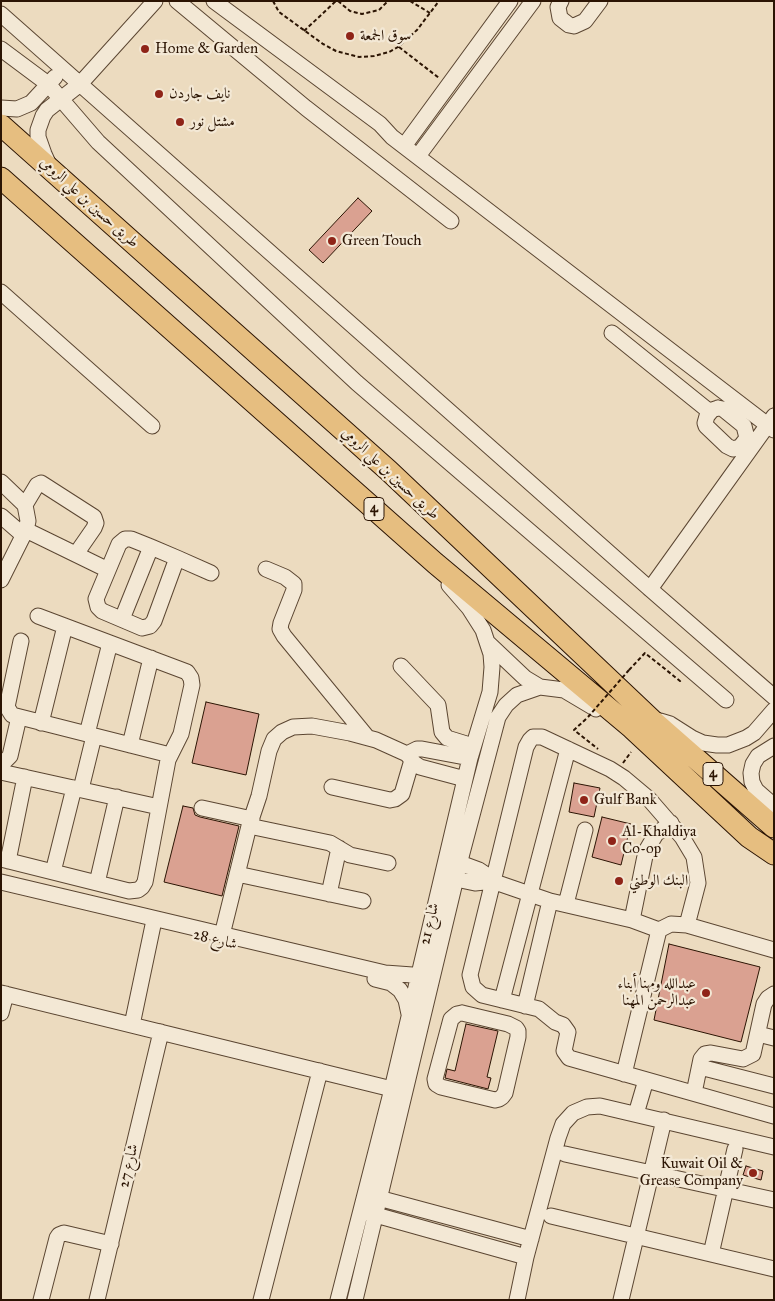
<!DOCTYPE html>
<html>
<head>
<meta charset="utf-8">
<style>
	body { margin:0 }
	#map { position:relative; width:775px; height:1301px; overflow:hidden; background:#ecdbbf; font-family:"IM FELL Great Primer",serif }
	canvas { display:block }
	.frame { position:absolute; inset:0; border:2px solid #2b1403; pointer-events:none }
</style>
</head>
<body>
<div id="map">
<canvas width="775" height="1301"></canvas>
<div class="frame"></div>
</div>
<script>
const c = document.querySelector('canvas').getContext('2d');
c.lineJoin = 'round';
function fill(path, color) { c.fillStyle = color; c.fill(path, 'evenodd'); }
const shape = rows => new Path2D(rows.map(r => 'M' + r).join(''));
function trace(path, color, width, dash) { c.strokeStyle = color; c.lineWidth = width; c.lineCap = dash ? 'butt' : 'round'; c.setLineDash(dash || []); c.stroke(path); }
function write(font, color, halo, rows, align = 'center') {
  c.font = font + ' "IM FELL Great Primer",Amiri,serif'; c.lineWidth = 4.5; c.setLineDash([]); c.textBaseline = 'middle'; c.strokeStyle = halo; c.fillStyle = color; for (const [text, x, y, turn = 0] of rows) {
    c.save(); c.translate(x, y); c.rotate((+turn || 0) * Math.PI / 180); c.textAlign = isNaN(turn) ? turn : align; if (halo) c.strokeText(text, 0, 0); c.fillText(text, 0, 0); c.restore();
  }
}
const building = shape([
	[358,198,372,211,323,263,309,250,358,198],
	[206,702,259,714,246,775,192,763,206,702],
	[574,783,600,788,594,817,569,812,574,783],
	[183,806,193,808,195,815,200,817,239,826,222,896,164,882,183,806],
	[602,817,631,824,621,865,592,857,602,817],
	[669,944,760,967,741,1042,654,1020,669,944],
	[466,1024,498,1031,487,1077,491,1078,488,1089,445,1078,447,1069,455,1071,466,1024],
	[746,1166,763,1171,761,1180,743,1175,746,1166]
]);
fill(building, '#daa191');
trace(building, '#2b1403', 1);
const minor = shape([
	[177,1,306,108,451,221],
	[214,1,380,124,392,137,774,430],
	[561,1,558,7,560,18,569,25,574,26,585,21,600,1],
	[1,14,650,589,774,697],
	[1,49,48,84,98,142,357,383,726,700],
	[1,108,17,109,31,103,55,77],
	[404,146,510,1],
	[418,156,533,1],
	[49,165,44,154,38,137,38,130,43,116,47,110,80,84,155,1],
	[1,292,152,426],
	[612,333,710,412],
	[718,408,723,409,744,426,747,438,740,447,733,449,727,446,706,426,705,423,707,416,712,410,718,408],
	[1,482,25,505,28,521,26,530,1,580],
	[25,505,37,485,41,483,94,517,96,523,94,528,76,554],
	[1,516,23,535],
	[26,530,108,570],
	[177,558,154,621,150,626,142,628,102,611,98,607,96,599,119,544,125,539,131,539,151,547,177,558,211,573],
	[266,569,285,577,294,584,294,590,281,623,280,629,284,636,367,737],
	[650,589,774,416],
	[122,619,151,547],
	[21,641,7,707,12,715,170,755],
	[488,643,525,678,540,687],
	[401,666,438,705,442,732,447,738,473,746],
	[660,721,670,724,692,738,703,743,717,745,728,745,746,738,754,733,774,710],
	[41,723,65,626],
	[87,734,110,643],
	[130,745,151,658],
	[774,746,758,756,753,764,751,773,752,782,756,790,774,806],
	[407,754,417,749,422,749,470,758],
	[1,765,10,756,19,717],
	[1,772,159,807],
	[332,787,390,800,395,799,402,794,412,760],
	[81,789,94,736],
	[202,808,252,819],
	[249,826,330,843,350,855,388,863],
	[1,859,129,891,138,890,142,887,145,882,168,760,181,734,192,685,191,678,187,672,38,616],
	[8,861,25,777],
	[460,863,479,870,485,874,489,880,550,901,632,920,659,930,671,924,687,925,774,950],
	[53,872,74,788],
	[237,874,363,901],
	[456,879,475,883,484,882,489,880],
	[1,882,385,973,426,976],
	[97,883,117,797],
	[329,894,339,848],
	[566,904,585,830],
	[632,920,646,851,656,834,671,823],
	[687,925,698,883,694,857,682,837,649,799,624,778,610,769,542,737,533,737,530,740,526,747,470,975,473,987,482,995,539,1009,555,1022,563,1025,568,1032,564,1051,569,1058,774,1116],
	[222,935,249,826,259,796,269,751,274,739,282,732,293,727,312,726,350,733,376,740,407,754,414,763,420,767,465,779],
	[375,979,391,983,400,990,406,1000,409,1014],
	[1,993,392,1089],
	[502,1000,568,749],
	[525,1006,550,901],
	[1,1013,6,994],
	[462,1013,508,1024,516,1028,518,1031,518,1037,505,1093,502,1097,499,1099,495,1100,441,1087,436,1084,435,1079,451,1019,457,1014,462,1013],
	[132,1025,153,925],
	[758,1034,774,1038],
	[700,1067,774,1086],
	[624,1074,659,930],
	[694,1093,701,1059,705,1054,711,1053,743,1059,753,1054,764,1004,768,998,774,994],
	[636,1114,646,1080],
	[565,1154,774,1200],
	[371,1196,531,1239],
	[365,1212,526,1257],
	[551,1216,774,1269],
	[711,1254,735,1149],
	[41,1300,57,1238,59,1235,64,1233,111,1244],
	[97,1300,161,1032],
	[261,1300,320,1071],
	[338,1300,392,1089,470,758,490,692,492,667,491,654,483,630,469,608,449,585],
	[355,1300,462,853,498,717,506,705,517,695,540,687,564,690,596,709],
	[517,1300,526,1257,558,1138,563,1124,573,1113,587,1107,600,1106,774,1147],
	[621,1300,664,1120]
]);
const highway = shape([
	[1,125,389,471,653,721,774,827],
	[1,178,435,563,632,728,749,837,774,854]
]);
trace(minor, '#5b4632', 17);
trace(highway, '#2b1403', 23);
trace(shape([
	[273,1,279,12,323,44,336,51,359,57,374,56,389,52,398,47,417,30,439,1],
	[338,1,350,11,362,14,379,10,388,1],
	[410,1,430,13],
	[304,31,336,1],
	[399,47,439,78],
	[629,670,645,653,680,681,682,679],
	[586,719,574,730,598,749],
	[623,763,631,752]
]), '#2b1403', 2, [4, 2.5]);
trace(minor, '#f3e8d5', 15);
trace(highway, '#e6be80', 21);
trace(shape([
	[588,717,629,670]
]), '#2b1403', 2, [4, 2.5]);
for (const [x, y, r, color] of [
	[350,36,5,"#8f2418"],
	[145,49,5,"#8f2418"],
	[159,94,5,"#8f2418"],
	[180,122,5,"#8f2418"],
	[332,241,5,"#8f2418"],
	[584,800,5,"#8f2418"],
	[612,841,5,"#8f2418"],
	[619,881,5,"#8f2418"],
	[706,993,5,"#8f2418"],
	[753,1173,5,"#8f2418"]
]) { const dot = new Path2D(); dot.arc(x, y, r, 0, 2 * Math.PI); c.fillStyle = color; c.fill(dot); trace(dot, '#f3e8d5', 2); }
for (const [x, y, w] of [
	[374,509,20],
	[713,774,20]
]) { const box = new Path2D(); box.roundRect(x - w / 2, y - 11.5, w, 23, 4); c.fillStyle = '#f3e8d5'; c.fill(box); trace(box, '#2b1403', 1); }
write('bold 14px', '#2b1403', null, [
	["4",374,509],
	["4",713,774]
]);
write('15px', '#2b1403', '#f3e8d5', [
	["سوق الجمعة",360,36],
	["Home & Garden",155,49],
	["نايف جاردن",169,94],
	["مشتل نور",190,122],
	["Green Touch",342,241],
	["Gulf Bank",594,800],
	["Al-Khaldiya",622,832],
	["Co-op",622,849],
	["البنك الوطني",629,881],
	["عبدالله ومهنا أبناء",696,984,"right"],
	["عبدالرحمن المهنا",696,1001,"right"],
	["Kuwait Oil &",743,1164,"right"],
	["Grease Company",743,1181,"right"]
], 'left');
write('15px', '#2b1403', '#f3e8d5', [
	["طريق حسين بن علي الرومي",89,203,42],
	["طريق حسين بن علي الرومي",390,474,43],
	["شارع 21",430,924,-77],
	["شارع 28",215,940,14],
	["شارع 27",129,1166,-77]
]);
</script>
</body>
</html>
